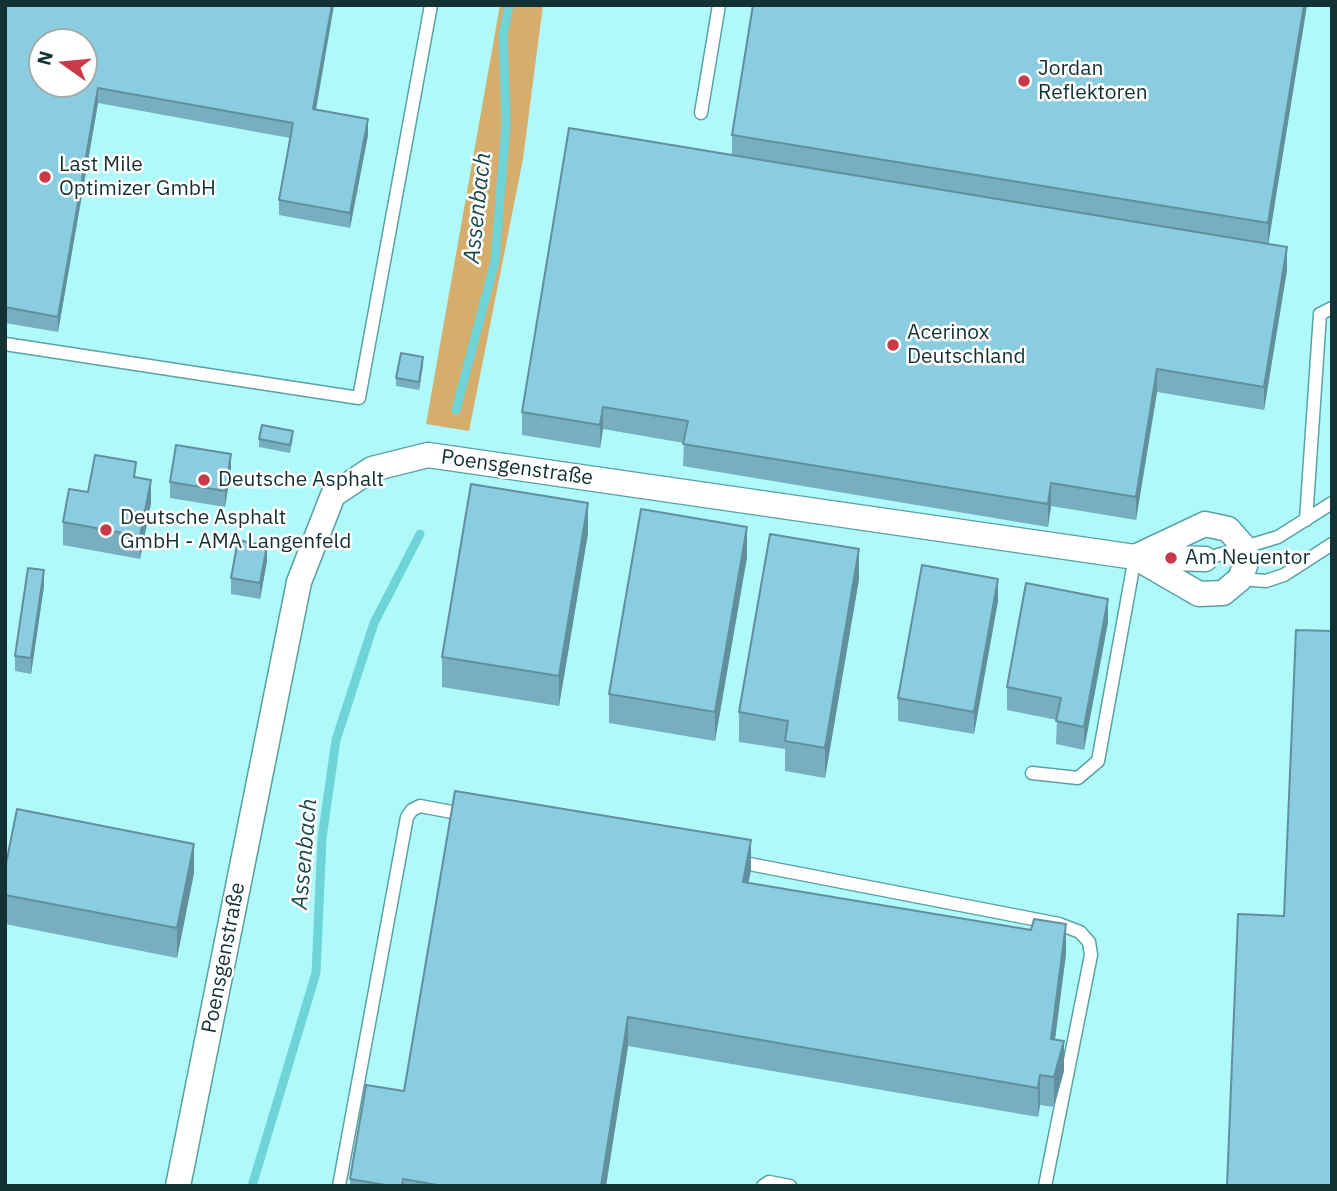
<!DOCTYPE html>
<html>
<head>
<meta charset="utf-8">
<style>
	body { margin:0 }
	#map { position:relative; width:1337px; height:1191px; overflow:hidden; background:#b0f9fb; font-family:"IBM Plex Sans",sans-serif }
	canvas { display:block }
	.frame { position:absolute; inset:0; border:7px solid #143233; pointer-events:none }
	.north { position:absolute; left:28px; top:28px; width:70px; height:70px; box-sizing:border-box; background:#fff; border:2px solid #a1adad; border-radius:50%; rotate:285deg; font-size:19px; font-weight:700; line-height:28px; text-align:center; color:#143233 }
	.north::after { content:''; display:block; margin:auto; width:24px; height:32px; background:#c93949; clip-path:polygon(50% 0,100% 100%,50% 72%,0 100%) }
</style>
</head>
<body>
<div id="map">
<canvas width="1337" height="1191"></canvas>
<div class="frame"></div>
<div class="north">N</div>
</div>
<script>
const c = document.querySelector('canvas').getContext('2d');
c.lineJoin = 'round';
function fill(path, color) { c.fillStyle = color; c.fill(path, 'evenodd'); }
const shape = rows => new Path2D(rows.map(r => 'M' + r).join(''));
function trace(path, color, width, dash) { c.strokeStyle = color; c.lineWidth = width; c.lineCap = dash ? 'butt' : 'round'; c.setLineDash(dash || []); c.stroke(path); }
function write(font, color, halo, rows, align = 'center') {
  c.font = font + ' "IBM Plex Sans",sans-serif'; c.lineWidth = 5; c.setLineDash([]); c.textBaseline = 'middle'; c.strokeStyle = halo; c.fillStyle = color; for (const [text, x, y, turn = 0] of rows) {
    c.save(); c.translate(x, y); c.rotate((+turn || 0) * Math.PI / 180); c.textAlign = isNaN(turn) ? turn : align; if (halo) c.strokeText(text, 0, 0); c.fillText(text, 0, 0); c.restore();
  }
}
fill(shape([
	[500,5,543,5,523,159,469,431,426,424]
]), '#d5ad6c');
trace(shape([
	[456,410,495,261,506,123,503,35,509,5],
	[252,1186,316,973,322,838,336,740,374,623,420,534]
]), '#6ed4d8', 9);
const service = shape([
	[701,113,719,5],
	[5,344,359,398,431,5],
	[1306,520,1320,314,1332,308],
	[1205,559,1278,537,1332,503],
	[1240,579,1266,581,1284,575,1332,544],
	[1032,773,1078,778,1098,761,1135,557],
	[734,861,1059,924,1080,932,1089,942,1091,955,1045,1186],
	[339,1186,407,817,412,810,420,806,468,815],
	[763,1186,769,1182,790,1186]
]);
const minor = shape([
	[1205,524,1228,529,1245,548,1245,566,1240,579,1223,593,1199,594,1135,557,1205,524],
	[178,1186,299,582,333,495,372,469,428,455,1135,557,1205,559]
]);
trace(service, '#5aa1a4', 15);
trace(minor, '#5aa1a4', 27);
trace(service, '#fff', 12);
trace(minor, '#fff', 24);
fill(shape([
	[5,5,334,5,316,110,368,135,350,228,279,215,279,200,290,138,98,103,58,332,5,323],
	[1307,5,1268,244,1287,270,1264,410,1157,392,1136,520,1051,506,1048,527,683,466,684,443,603,429,600,448,522,435,522,412,732,155,732,135],
	[423,365,419,390,396,386,396,378],
	[293,438,290,453,259,447,259,439],
	[231,470,225,507,170,498,170,482],
	[136,477,151,503,140,559,63,545,63,522,88,492],
	[588,533,559,706,442,687,442,657],
	[747,557,715,741,609,723,609,694],
	[267,561,260,599,231,594,231,578],
	[859,579,825,778,785,771,785,749,739,742,739,712],
	[44,586,31,674,15,671,15,656],
	[998,601,974,734,898,721,898,698],
	[1108,622,1084,750,1056,744,1057,720,1007,710,1007,687],
	[5,869,194,873,177,958,5,924],
	[751,870,748,883,1066,954,1055,1040,1064,1071,1054,1107,1040,1105,1038,1117,628,1046,606,1186,350,1186,350,1179,404,1091]
]), '#77afc1');
fill(shape([
	[332,5,334,5,313,125,313,109],
	[1304,5,1307,5,1268,246,1268,223],
	[98,88,98,103,58,332,58,317],
	[368,119,368,135,350,228,350,213],
	[1287,247,1287,270,1264,410,1264,387],
	[423,357,423,365,419,390,419,382],
	[1157,369,1157,392,1136,520,1136,497],
	[603,407,603,429,600,448,600,425],
	[231,454,231,470,225,507,225,491],
	[151,480,151,503,140,559,140,536],
	[1051,483,1051,506,1048,527,1048,504],
	[588,503,588,533,559,706,559,676],
	[747,527,747,557,715,741,715,712],
	[267,546,267,561,260,599,260,583],
	[859,549,859,579,825,778,825,748],
	[44,570,44,586,31,674,31,658],
	[998,579,998,601,974,734,974,712],
	[1108,599,1108,622,1084,750,1084,727],
	[751,840,751,870,743,911,743,882],
	[194,844,194,873,177,958,177,928],
	[1066,924,1066,954,1051,1069,1051,1039],
	[628,1017,628,1046,606,1186,601,1186],
	[1064,1041,1064,1071,1054,1107,1054,1077],
	[1040,1075,1040,1105,1038,1117,1038,1088]
]), '#618f9d');
const building = shape([
	[5,5,332,5,313,109,368,119,350,213,279,200,293,123,98,88,58,317,5,307,5,5],
	[42,42,84,42,84,84,42,84,42,42],
	[753,5,1304,5,1268,223,732,135,753,5],
	[569,128,1287,247,1264,387,1157,369,1136,497,1051,483,1048,504,683,444,688,421,603,407,600,425,522,412,569,128],
	[401,353,423,357,419,382,396,378,401,353],
	[262,425,293,431,290,445,259,439,262,425],
	[176,445,231,454,225,491,170,482,176,445],
	[95,455,136,462,134,477,151,480,140,536,63,522,69,489,88,492,95,455],
	[471,484,588,503,559,676,442,657,471,484],
	[641,509,747,527,715,712,609,694,641,509],
	[770,534,859,549,825,748,785,741,788,721,739,712,770,534],
	[238,540,267,546,260,583,231,578,238,540],
	[922,565,998,579,974,712,898,698,922,565],
	[28,568,44,570,31,658,15,656,28,568],
	[1026,583,1108,599,1084,727,1056,721,1061,698,1007,687,1026,583],
	[1296,630,1332,631,1332,1186,1227,1186,1238,914,1284,916,1296,630],
	[455,791,751,840,743,882,1031,930,1034,919,1066,924,1051,1039,1064,1041,1054,1077,1040,1075,1038,1088,628,1017,601,1186,443,1186,403,1179,402,1186,391,1186,350,1179,366,1085,404,1091,455,791],
	[17,809,194,844,177,928,5,895,5,869,17,809]
]);
fill(building, '#8acce0');
trace(building, '#618f9d', 2);
for (const [x, y, r, color] of [
	[1024,81,7,"#c93949"],
	[45,177,7,"#c93949"],
	[893,345,7,"#c93949"],
	[204,480,7,"#c93949"],
	[106,530,7,"#c93949"],
	[1171,558,7,"#c93949"]
]) { const dot = new Path2D(); dot.arc(x, y, r, 0, 2 * Math.PI); c.fillStyle = color; c.fill(dot); trace(dot, '#fff', 2.5); }
write('21px', '#143233', '#fff', [
	["Jordan",1038,69],
	["Reflektoren",1038,93],
	["Last Mile",59,165],
	["Optimizer GmbH",59,189],
	["Acerinox",907,333],
	["Deutschland",907,357],
	["Deutsche Asphalt",218,480],
	["Deutsche Asphalt",120,518],
	["GmbH - AMA Langenfeld",120,542],
	["Am Neuentor",1185,558]
], 'left');
write('21px', '#143233', '#fff', [
	["Poensgenstraße",517,468,8],
	["Poensgenstraße",224,958,-79]
]);
write('italic 23px', '#1c4a4c', '#fff', [
	["Assenbach",478,208,-84],
	["Assenbach",305,854,-85]
]);
</script>
</body>
</html>
